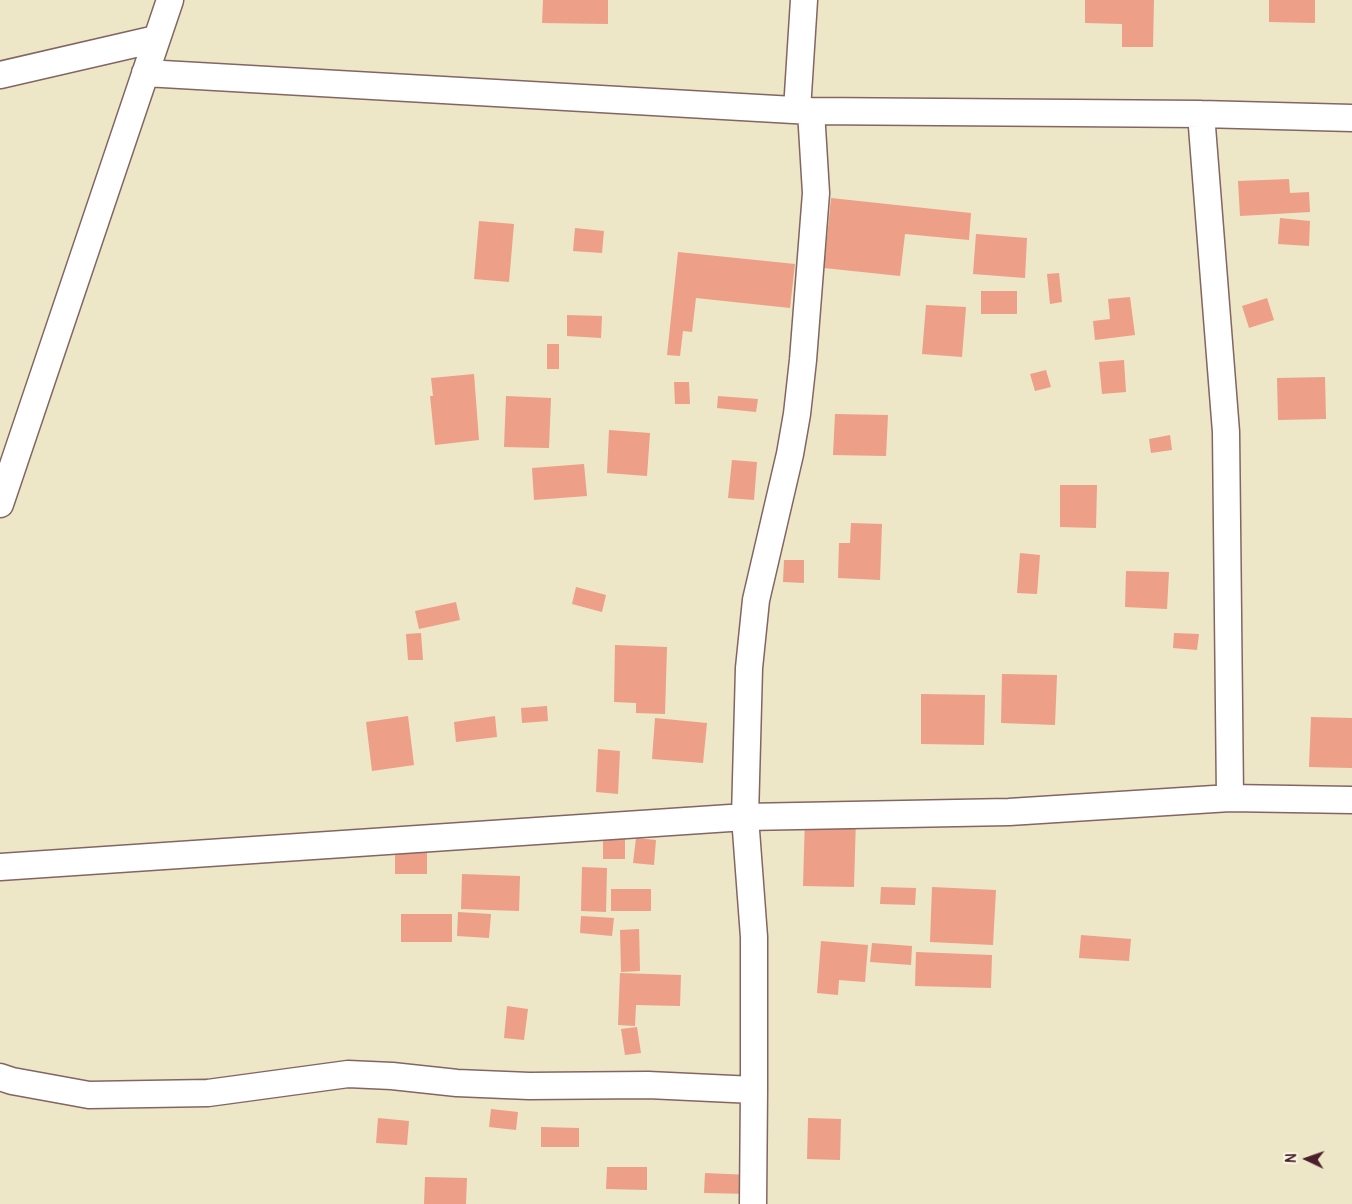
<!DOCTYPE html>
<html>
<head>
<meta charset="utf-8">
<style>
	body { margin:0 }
	#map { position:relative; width:1352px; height:1204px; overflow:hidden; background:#ede6c7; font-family:Pangolin,sans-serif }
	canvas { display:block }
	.north { position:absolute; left:1282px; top:1134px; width:50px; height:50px; -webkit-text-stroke:4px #fcf5e5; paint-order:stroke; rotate:273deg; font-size:14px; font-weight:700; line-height:20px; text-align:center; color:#4a1f2b }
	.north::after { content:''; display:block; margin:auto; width:18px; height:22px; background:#4a1f2b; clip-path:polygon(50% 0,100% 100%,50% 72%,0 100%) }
</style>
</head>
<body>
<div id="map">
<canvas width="1352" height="1204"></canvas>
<div class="north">N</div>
</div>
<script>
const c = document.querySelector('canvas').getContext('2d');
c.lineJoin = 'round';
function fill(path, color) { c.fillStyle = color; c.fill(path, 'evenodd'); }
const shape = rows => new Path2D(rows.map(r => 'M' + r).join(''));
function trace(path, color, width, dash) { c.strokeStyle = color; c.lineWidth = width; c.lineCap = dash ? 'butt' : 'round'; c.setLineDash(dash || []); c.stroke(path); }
fill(shape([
	[543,0,608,0,608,24,542,23],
	[1085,0,1154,0,1153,47,1122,47,1122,24,1085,23],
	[1269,0,1315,0,1315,23,1269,22],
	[1289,179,1290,193,1309,192,1310,212,1240,216,1238,181],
	[831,198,971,213,969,240,905,234,900,276,824,268],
	[1280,218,1310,221,1309,246,1278,244],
	[479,221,514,224,509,282,474,279],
	[575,228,604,231,602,253,573,251],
	[976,234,1027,238,1025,278,973,274],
	[678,252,795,264,790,308,696,298,692,332,683,331,680,356,667,355],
	[1059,273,1062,302,1050,304,1047,274],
	[981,291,1017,291,1017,314,981,314],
	[1130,297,1135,335,1095,340,1093,321,1110,319,1108,299],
	[1267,298,1274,320,1249,328,1242,306],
	[926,305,966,307,962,357,922,354],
	[567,315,602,316,601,338,567,336],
	[547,344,559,344,559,369,547,369],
	[1124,360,1126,392,1102,394,1099,362],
	[1046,370,1051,387,1035,391,1030,374],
	[474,374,479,440,435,445,430,396,433,396,431,378],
	[1325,377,1326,419,1278,420,1277,378],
	[674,382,689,382,690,404,675,404],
	[506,396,551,398,549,448,504,447],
	[718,396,758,399,756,412,717,408],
	[835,414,888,415,886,456,833,455],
	[609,430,650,433,647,476,607,473],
	[1170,435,1172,450,1151,453,1149,439],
	[732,460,757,462,754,500,728,498],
	[584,464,587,496,534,500,532,468],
	[1060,485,1097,485,1096,528,1060,527],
	[851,523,882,524,880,580,838,578,839,543,850,543],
	[1020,553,1040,555,1037,594,1017,593],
	[784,560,804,560,804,583,783,582],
	[1126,571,1169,572,1167,609,1125,607],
	[576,587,606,595,602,612,572,604],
	[456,602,460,620,419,629,415,611],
	[421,633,423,660,408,660,406,634],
	[1174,633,1199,634,1197,650,1173,648],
	[615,645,667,647,665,714,636,713,636,703,614,702],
	[1002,674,1057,675,1055,725,1001,723],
	[921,694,985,695,984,745,921,744],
	[547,706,548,721,522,723,521,708],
	[408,716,414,765,372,771,366,722],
	[495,716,497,737,456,742,454,722],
	[1311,717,1352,718,1352,768,1309,767],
	[655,718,707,723,703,763,652,759],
	[598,749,620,751,618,794,596,792],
	[805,816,856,817,854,887,803,886],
	[603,838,625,838,625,859,603,859],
	[636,838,656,840,654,865,633,863],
	[395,845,427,845,427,874,395,874],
	[582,867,607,868,606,912,581,911],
	[462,874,520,876,519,911,461,909],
	[881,887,916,888,915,905,880,904],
	[932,887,996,890,993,945,930,942],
	[611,889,651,889,651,911,611,911],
	[458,912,491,914,489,938,457,936],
	[401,914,452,914,452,942,401,942],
	[581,916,614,918,612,936,580,933],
	[639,929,640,971,621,972,620,930],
	[1081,935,1131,939,1129,961,1079,958],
	[821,941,868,945,865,982,839,980,838,995,817,993],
	[872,943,912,946,911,965,870,962],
	[916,952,992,955,991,988,915,986],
	[620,973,681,975,680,1006,636,1005,635,1026,618,1025],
	[507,1006,528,1009,524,1040,504,1038],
	[637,1027,641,1053,625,1055,621,1029],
	[491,1109,518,1112,516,1130,489,1127],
	[378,1118,409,1121,407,1145,376,1143],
	[808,1118,841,1119,840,1160,807,1159],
	[541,1127,579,1128,579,1147,541,1147],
	[607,1167,647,1167,647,1190,606,1189],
	[705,1173,750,1175,750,1194,704,1193],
	[425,1177,467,1178,466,1204,424,1204]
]), '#ed9f88');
const minor = shape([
	[145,73,811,111,1201,114,1352,118],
	[0,75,156,39],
	[797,110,804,0],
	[1201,114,1226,432,1230,798],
	[0,504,170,0],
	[0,867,745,817,749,668,756,600,790,454,797,414,803,360,816,193,811,111],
	[0,1077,12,1081,89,1095,208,1093,348,1074,392,1076,457,1083,529,1086,648,1085,754,1090,754,937,745,817,1009,812,1230,798,1352,800],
	[753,1204,754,1090]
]);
trace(minor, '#836562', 29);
trace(minor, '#fff', 26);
</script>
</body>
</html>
